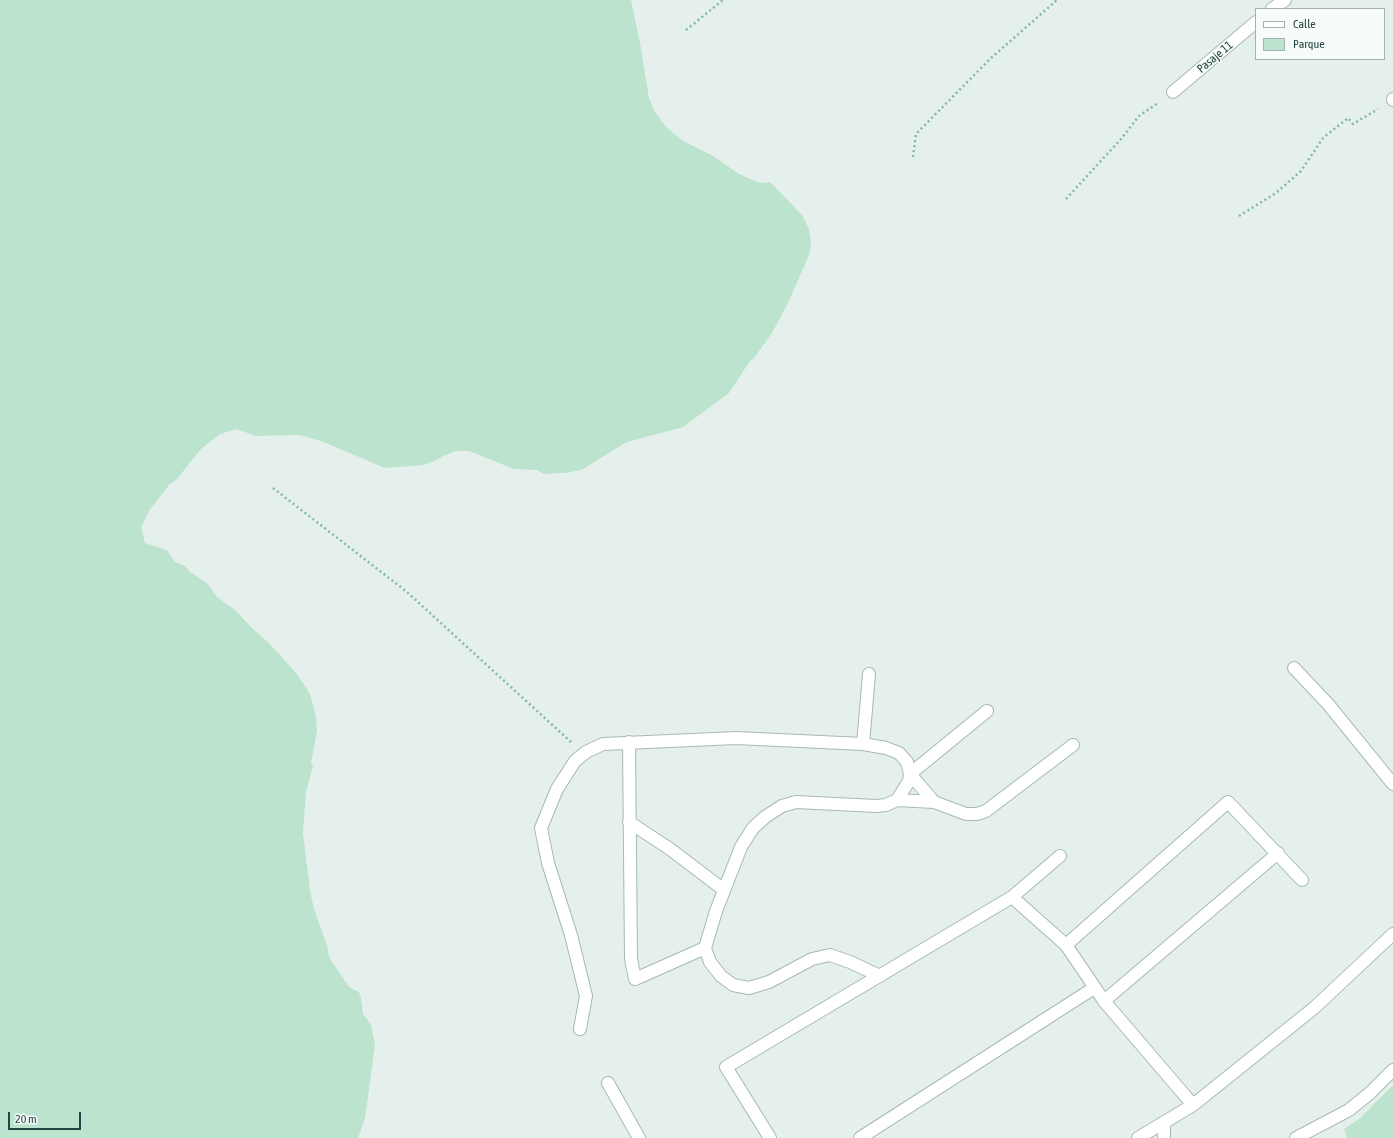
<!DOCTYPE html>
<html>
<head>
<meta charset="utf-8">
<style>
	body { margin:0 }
	#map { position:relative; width:1393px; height:1138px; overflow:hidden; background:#e5f0ed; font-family:"Asap Condensed",sans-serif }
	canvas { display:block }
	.legend { position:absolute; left:1255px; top:8px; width:130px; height:52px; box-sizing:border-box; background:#f7fbfa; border:1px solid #a1b2b0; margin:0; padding:5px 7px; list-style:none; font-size:12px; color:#214541 }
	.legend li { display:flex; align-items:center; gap:8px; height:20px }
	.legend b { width:20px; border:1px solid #a1b2b0 }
	.scale { position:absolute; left:8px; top:1112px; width:73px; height:18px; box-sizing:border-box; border:2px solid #214541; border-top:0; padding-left:5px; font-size:12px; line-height:14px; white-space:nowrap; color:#214541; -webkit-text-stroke:3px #f7fbfa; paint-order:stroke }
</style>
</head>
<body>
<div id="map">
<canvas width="1393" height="1138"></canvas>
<ul class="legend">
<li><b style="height:5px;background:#fff"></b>Calle</li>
<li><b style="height:11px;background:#bce3cd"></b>Parque</li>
</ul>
<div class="scale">20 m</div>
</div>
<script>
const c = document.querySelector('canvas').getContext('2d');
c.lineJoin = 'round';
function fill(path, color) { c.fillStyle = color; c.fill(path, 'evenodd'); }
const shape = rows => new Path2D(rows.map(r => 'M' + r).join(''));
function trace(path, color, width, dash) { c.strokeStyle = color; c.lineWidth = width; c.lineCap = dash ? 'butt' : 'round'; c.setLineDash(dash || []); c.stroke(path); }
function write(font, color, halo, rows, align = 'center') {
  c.font = font + ' "Asap Condensed",sans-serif'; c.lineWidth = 3; c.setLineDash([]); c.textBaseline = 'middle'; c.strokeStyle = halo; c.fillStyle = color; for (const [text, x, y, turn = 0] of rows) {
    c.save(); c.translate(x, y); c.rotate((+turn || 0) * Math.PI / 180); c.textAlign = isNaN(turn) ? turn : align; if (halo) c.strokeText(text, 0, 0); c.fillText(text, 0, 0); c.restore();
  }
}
fill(shape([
	[0,0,631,0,640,43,649,98,654,110,666,127,683,141,713,156,739,174,760,183,770,182,802,215,809,229,811,243,809,255,788,303,772,333,754,358,750,361,729,393,683,427,627,442,581,470,565,473,544,474,537,470,514,469,469,451,456,451,443,456,435,461,422,465,385,468,321,441,300,435,256,436,236,429,220,434,201,449,176,480,169,485,149,511,141,527,145,543,167,550,175,562,185,566,190,572,207,583,217,597,235,610,253,629,269,643,297,674,310,694,316,716,317,731,311,763,313,766,306,792,303,833,310,891,314,909,327,945,329,957,349,987,359,992,361,998,363,1014,371,1025,375,1045,365,1118,358,1138,0,1138],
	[1393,1085,1393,1138,1347,1138,1344,1129,1359,1119]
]), '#bce3cd');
const pedestrian = shape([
	[1066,945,1228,802,1302,880],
	[1104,1001,1278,853]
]);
const minor = shape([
	[1272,9,1285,0],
	[1173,92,1256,22],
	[1393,100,1393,99],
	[1294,668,1328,704,1393,784],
	[629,742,631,959,635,979,705,948],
	[863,744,869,674],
	[897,800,934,802,966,814,977,814,986,811,1073,745],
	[934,802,910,774,987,711],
	[629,822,670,849,724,890],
	[1012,897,1066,945,1104,1001,1193,1105],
	[580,1029,586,996,571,935,548,863,541,828,557,789,575,761,586,752,603,744,736,738,863,744,886,748,899,753,907,762,910,774,909,781,897,800,886,805,876,806,796,802,782,806,765,817,753,828,741,847,716,911,705,948,710,962,721,976,733,985,749,988,769,982,812,959,830,955,850,962,880,976],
	[608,1083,639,1138],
	[1164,1124,1164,1138],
	[770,1138,726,1067,1012,897,1060,856],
	[860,1138,1094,988],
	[1138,1138,1193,1105,1314,1008,1393,934],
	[1296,1138,1349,1110,1370,1093,1393,1070]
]);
trace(pedestrian, '#a6b9b6', 14);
trace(minor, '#a6b9b6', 14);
trace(shape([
	[686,30,723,0],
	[913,157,916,134,990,59,1057,0],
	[1066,199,1121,139,1139,116,1158,103],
	[1239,216,1276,193,1301,171,1323,138,1348,118,1353,124,1378,109],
	[273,488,407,592,571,742]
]), '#82b7af', 2.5, [2, 3]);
trace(pedestrian, '#fff', 12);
trace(minor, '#fff', 12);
write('12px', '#214541', '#f7fbfa', [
	["Pasaje 11",1215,57,-40]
]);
</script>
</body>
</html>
